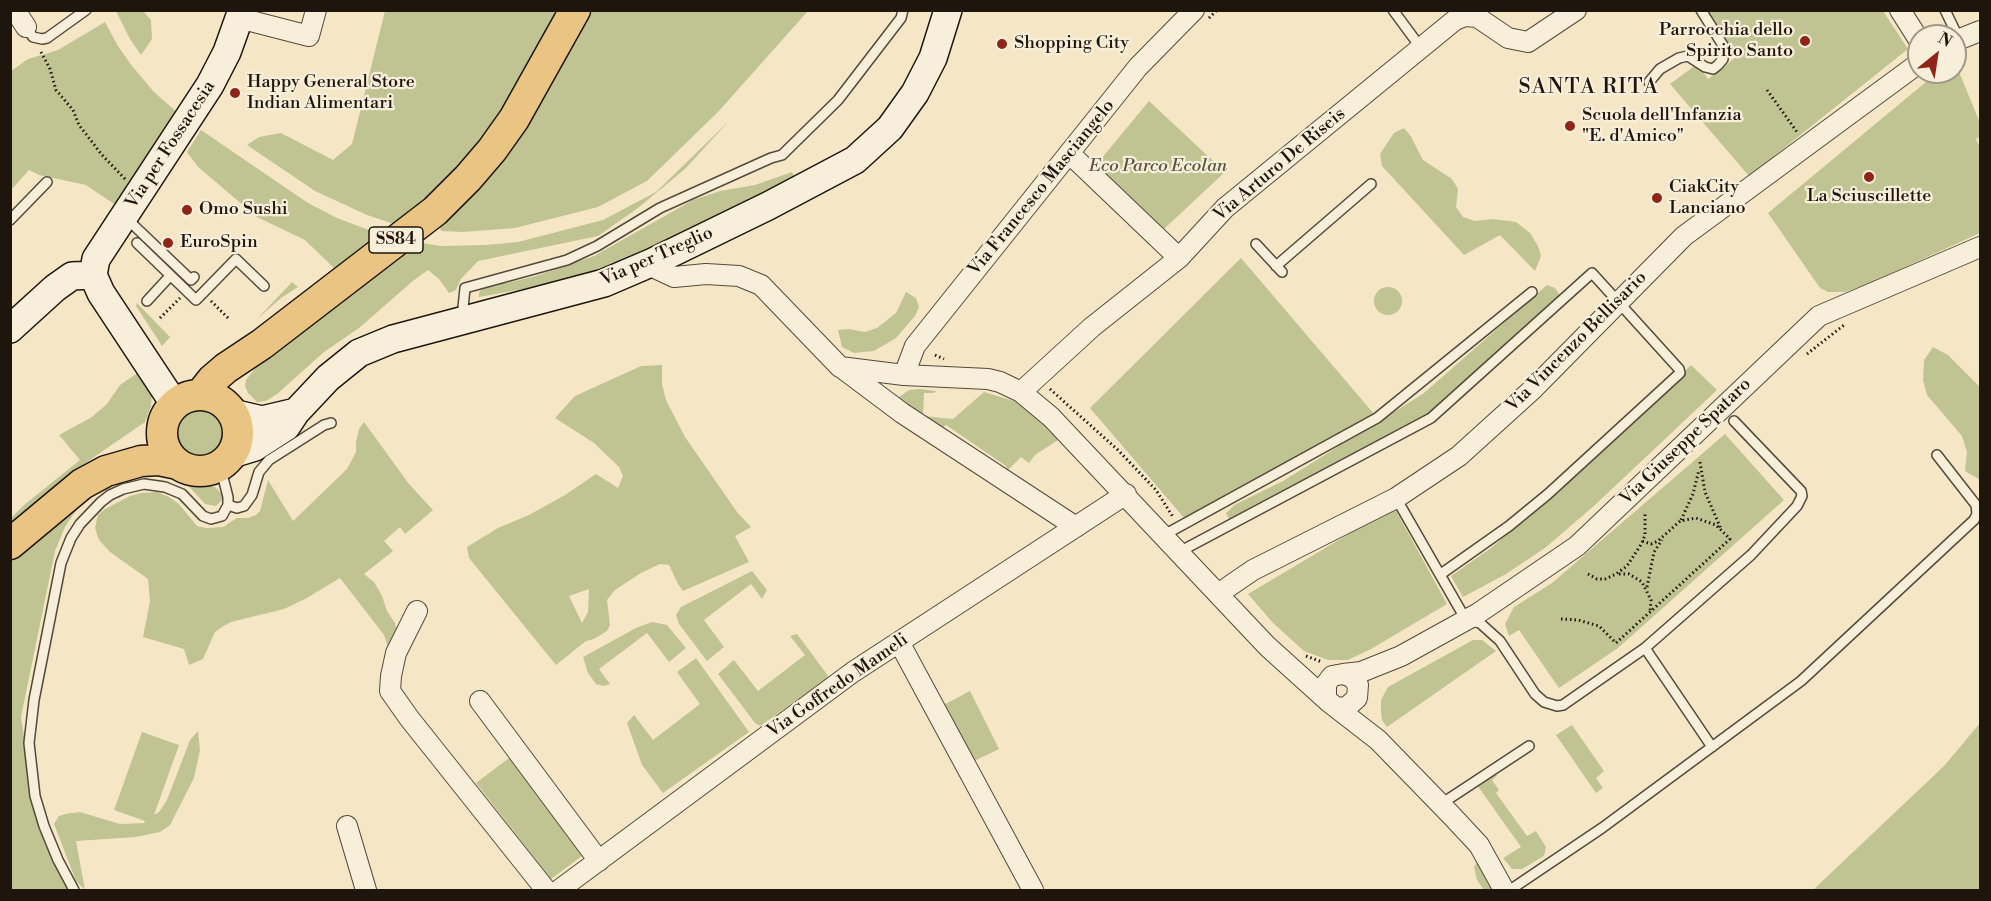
<!DOCTYPE html>
<html>
<head>
<meta charset="utf-8">
<style>
	body { margin:0 }
	#map { position:relative; width:1991px; height:901px; overflow:hidden; background:#f5e7c6; font-family:"Libre Bodoni",serif }
	canvas { display:block }
	.frame { position:absolute; inset:0; border:12px solid #1e160d; pointer-events:none }
	.north { position:absolute; left:1907px; top:24px; width:60px; height:60px; box-sizing:border-box; background:#f8efda; border:2px solid #a19888; border-radius:50%; rotate:30deg; font-size:16px; font-weight:700; line-height:24px; text-align:center; color:#1e160d }
	.north::after { content:''; display:block; margin:auto; width:21px; height:27px; background:#8f2418; clip-path:polygon(50% 0,100% 100%,50% 72%,0 100%) }
</style>
</head>
<body>
<div id="map">
<canvas width="1991" height="901"></canvas>
<div class="frame"></div>
<div class="north">N</div>
</div>
<script>
const c = document.querySelector('canvas').getContext('2d');
c.lineJoin = 'round';
function fill(path, color) { c.fillStyle = color; c.fill(path, 'evenodd'); }
const shape = rows => new Path2D(rows.map(r => 'M' + r).join(''));
function trace(path, color, width, dash) { c.strokeStyle = color; c.lineWidth = width; c.lineCap = dash ? 'butt' : 'round'; c.setLineDash(dash || []); c.stroke(path); }
function write(font, color, halo, rows, align = 'center') {
  c.font = font + ' "Libre Bodoni",serif'; c.lineWidth = 4.5; c.setLineDash([]); c.textBaseline = 'middle'; c.strokeStyle = halo; c.fillStyle = color; for (const [text, x, y, turn = 0] of rows) {
    c.save(); c.translate(x, y); c.rotate((+turn || 0) * Math.PI / 180); c.textAlign = isNaN(turn) ? turn : align; if (halo) c.strokeText(text, 0, 0); c.fillText(text, 0, 0); c.restore();
  }
}
fill(shape([
	[116,11,143,11,151,20,152,39,141,55,130,39],
	[385,11,562,11,513,97,476,151,437,190,394,224,367,215,315,191,247,145,259,137,281,133,333,160,352,144],
	[584,11,808,11,718,112,647,181,598,207,515,228,463,232,442,231,436,224],
	[1705,11,1883,11,1908,49,1749,176,1670,84,1697,64,1708,79,1736,57],
	[105,22,118,46,132,66,154,92,179,114,117,206,86,185,39,175,29,170,11,190,11,71,28,59,58,50],
	[1955,62,1980,123,1980,137,1976,139,1980,148,1980,233,1868,284,1845,292,1828,292,1820,288,1768,213,1938,72,1955,72],
	[1149,101,1225,172,1164,229,1096,165],
	[729,121,685,169,638,208,598,236,478,261,461,279,456,290,449,293,439,279,428,270,414,280,359,328,324,352,277,394,266,401,257,402,248,393,245,386,246,380,269,351,408,241,441,246,486,245,518,242,603,220,656,192],
	[1404,128,1410,135,1423,160,1452,179,1458,189,1456,207,1463,217,1475,221,1493,219,1516,222,1530,233,1538,246,1541,256,1535,271,1500,235,1464,255,1382,166,1380,154,1394,133],
	[201,130,308,203,337,218,387,237,338,272,305,240,257,217,198,167,187,152],
	[792,172,797,182,712,218,617,264,562,282,479,297,479,293,483,287,493,283,507,283,536,276,594,256,693,200,720,191,755,185],
	[1241,258,1380,421,1424,393,1547,285,1555,288,1561,297,1517,339,1420,421,1230,521,1226,513,1236,504,1283,481,1339,446,1337,438,1185,519,1090,408],
	[292,282,298,287,281,298,256,320],
	'1374 301a14 14 0 1 1 28 0a14 14 0 1 1-28 0Z',
	[906,292,916,298,919,307,915,316,896,338,874,351,854,353,842,347,838,330,849,329,865,332,877,328,896,313],
	[137,303,170,337,162,346,136,306],
	[1933,347,1948,355,1980,387,1980,480,1965,471,1967,452,1962,436,1927,395,1923,380,1924,360],
	[662,365,662,384,666,400,685,437,737,512,751,527,735,536,749,562,683,591,678,584,669,565,660,564,641,573,615,590,607,600,610,625,607,631,594,639,586,641,556,665,469,558,467,547,498,528,529,515,565,495,596,474,618,488,623,476,619,467,594,443,555,418,575,396,641,366],
	[589,589,588,612,582,623,569,596],
	[1691,365,1717,390,1595,505,1545,548,1506,574,1463,597,1451,576,1491,548,1583,469],
	[142,370,152,392,151,406,145,422,84,464,11,525,11,518,24,505,80,460,59,435,92,417,107,404,120,385],
	[919,389,936,391,934,393,924,393,923,416,953,419,984,392,1017,402,1031,411,1061,438,1035,455,1029,463,1021,457,1007,471,1006,466,946,425,942,428,895,400,909,390],
	'175 433a25 25 0 1 1 50 0a25 25 0 1 1-50 0Z',
	[364,422,409,484,433,510,405,534,400,527,384,541,393,551,364,574,374,582,382,596,387,611,395,623,397,633,389,650,384,635,340,578,305,599,284,609,231,622,222,627,215,632,203,659,189,665,184,649,143,637,150,601,148,579,110,552,99,540,95,528,98,515,105,509,130,496,141,493,157,492,169,497,179,504,197,526,206,528,223,527,237,518,248,518,256,515,260,511,268,480,293,521,347,469,356,452,356,442,359,429],
	[1725,434,1784,500,1618,648,1559,688,1519,630,1509,636,1505,624,1514,607,1552,583],
	[141,472,92,493,75,512,65,527,55,551,21,717,33,796,70,890,11,890,11,556,94,491],
	[185,482,215,487,221,493,223,499,216,506,205,504],
	[1394,507,1447,604,1371,649,1348,660,1328,660,1304,651,1273,623,1248,594],
	[752,571,767,590,762,599,751,584,704,620,724,647,707,661,679,624,676,615,681,607],
	[652,622,667,625,686,648,669,662,647,633,599,669,610,684,604,686,596,684,588,673,583,657,636,628],
	[797,634,829,677,760,726,755,723,718,674,734,660,758,691,805,655,790,636],
	[1473,640,1482,640,1496,651,1387,727,1382,720,1381,711,1381,700,1388,687],
	[696,658,749,732,663,793,642,765,627,723,634,715,653,740,700,704,677,672],
	[970,691,999,749,968,764,938,708],
	[1980,723,1980,890,1813,890,1945,765],
	[1572,725,1604,771,1596,778,1603,788,1596,793,1556,735],
	[198,731,200,750,194,778,170,825,160,832,136,837,76,841,85,890,76,881,54,824,59,816,65,814,80,812,120,824,144,823,145,821,114,810,142,732,179,745,154,815,159,812,167,800,190,740],
	[513,755,586,853,551,879,476,783],
	[1495,772,1497,776,1492,780,1499,790,1496,793,1527,836,1536,831,1546,847,1544,856,1522,869,1512,869,1503,858,1521,847,1477,785],
	[1479,859,1501,890,1484,890,1477,880,1474,867]
]), '#c0c492');
const lane = shape([
	[1393,10,1421,48],
	[1945,10,1959,39],
	[26,27,33,37,42,39,47,38,86,10],
	[1649,82,1660,69,1679,58,1688,56,1705,67,1713,69,1718,65,1723,59,1724,47,1701,10],
	[126,218,191,280,194,277],
	[10,220,47,182],
	[137,243,196,300,236,259,264,286],
	[1256,244,1282,272],
	[1276,266,1371,184],
	[147,301,170,276],
	[462,318,465,288,567,260,597,246,660,208,771,158,782,155,838,100,901,18,903,10],
	[1396,498,1466,620,1480,623,1500,641,1535,694,1544,702,1557,706,1563,705,1645,648,1751,555,1797,506,1802,496,1801,491,1734,421],
	[228,505,237,508,244,506,252,495,259,472,269,460,324,425,331,423],
	[1164,535,1377,418,1532,292],
	[1179,552,1431,418,1592,273,1679,369,1680,373,1548,494,1509,526,1441,574],
	[1645,648,1712,747],
	[1441,804,1529,746],
	[74,890,58,860,44,826,35,796,29,743,34,700,61,563,71,538,80,524,101,502,110,495,123,489,144,484,165,487,182,494,203,516,211,519,222,516,228,505,228,497,220,466],
	[1510,890,1602,828,1801,681,1974,520,1977,514,1976,505,1937,455]
]);
const street = shape([
	[15,10,26,27],
	[1900,10,1919,40],
	[239,18,309,36,316,10],
	[1955,41,1980,31],
	[1069,153,1179,258],
	[653,262,657,269,674,277,706,274,739,276,761,285,840,367,904,375,988,379,1000,382,1021,392,1051,417,1267,646,1329,702,1378,740,1451,815,1479,845,1504,890],
	[842,368,902,413,1076,527],
	[904,375,915,346,1138,67,1194,10],
	[1021,392,1092,327,1179,258,1225,208,1455,20,1465,16,1477,17,1508,38,1528,42,1576,10],
	[1218,594,1253,570,1396,498,1459,456,1533,389,1684,236,1919,63],
	[417,611,396,653,391,676,390,691,409,718,546,890],
	[899,642,1033,890],
	[1343,674,1361,672,1401,656,1477,614,1577,546,1819,316,1980,247],
	[1326,698,1326,684,1332,676,1343,674,1352,677,1358,685,1357,698,1347,707,1337,708],
	[480,701,599,861],
	[347,826,366,890],
	[559,890,853,672,1126,494]
]);
const secondary = shape([
	[10,329,55,288,72,276,93,275],
	[175,405,101,293,93,275,96,259,210,85,227,52,242,10],
	[232,413,262,420,296,412],
	[232,454,255,447,286,427,296,412,328,378,359,353,393,339,604,283,653,262,768,206,855,160,890,128,915,93,933,58,948,10]
]);
const primary = shape([
	[200,395,212,380,226,368,262,344,435,211,468,178,492,150,514,119,575,10],
	'162 433a38 38 0 1 1 76 0a38 38 0 1 1-76 0Z',
	[10,544,82,484,106,471,141,461,159,460,178,464]
]);
trace(lane, '#544a3b', 12);
trace(street, '#544a3b', 22);
trace(secondary, '#1e160d', 30);
trace(primary, '#1e160d', 33);
trace(shape([
	[1209,18,1217,10],
	[41,52,50,69,56,90,73,110,79,125,102,155,125,179],
	[1767,90,1797,132],
	[211,301,230,320],
	[160,318,180,298],
	[1807,354,1844,325],
	[935,355,944,359],
	[1050,389,1117,449,1156,490,1173,517],
	[1700,462,1705,492,1721,529],
	[1681,520,1693,494,1699,470],
	[1588,574,1597,579,1605,579,1616,574,1627,566,1642,543,1645,535,1645,513],
	[1619,574,1629,574,1642,582,1651,600,1650,612],
	[1647,587,1654,552,1662,540],
	[1561,619,1578,620,1599,626,1616,643,1730,539,1716,525,1696,518,1680,521,1658,541,1651,544,1642,541],
	[1306,656,1322,662]
]), '#1e160d', 3, [1.5, 3]);
trace(lane, '#f8efda', 9);
trace(street, '#f8efda', 20);
trace(secondary, '#f8efda', 27);
trace(primary, '#eac483', 30);
for (const [x, y, r, color] of [
	[1805,41,6,"#8f2418"],
	[1002,44,6,"#8f2418"],
	[235,93,6,"#8f2418"],
	[1570,126,6,"#8f2418"],
	[1869,177,6,"#8f2418"],
	[1657,198,6,"#8f2418"],
	[187,210,6,"#8f2418"],
	[168,243,6,"#8f2418"]
]) { const dot = new Path2D(); dot.arc(x, y, r, 0, 2 * Math.PI); c.fillStyle = color; c.fill(dot); trace(dot, '#f8efda', 2); }
for (const [x, y, w] of [
	[396,240,54]
]) { const box = new Path2D(); box.roundRect(x - w / 2, y - 13, w, 26, 4.5); c.fillStyle = '#f8efda'; c.fill(box); trace(box, '#1e160d', 1.5); }
write('bold 16px', '#1e160d', null, [
	["SS84",396,240]
]);
write('18px', '#1e160d', '#f8efda', [
	["Parrocchia dello",1793,31,"right"],
	["Spirito Santo",1793,52,"right"],
	["Shopping City",1014,44],
	["Happy General Store",247,83],
	["Indian Alimentari",247,104],
	["Scuola dell'Infanzia",1582,116],
	["\"E. d'Amico\"",1582,137],
	["CiakCity",1669,188],
	["Lanciano",1669,209],
	["La Sciuscillette",1869,197,"center"],
	["Omo Sushi",199,210],
	["EuroSpin",180,243]
], 'left');
write('18px', '#1e160d', '#f8efda', [
	["Via per Fossacesia",171,145,-57],
	["Via Arturo De Riseis",1280,165,-40],
	["Via Francesco Masciangelo",1042,188,-51],
	["Via per Treglio",657,257,-24],
	["Via Vincenzo Bellisario",1577,342,-45],
	["Via Giuseppe Spataro",1686,442,-44],
	["Via Goffredo Mameli",838,686,-35]
]);
write('italic 18px', '#57533c', '#f8efda', [
	["Eco Parco Ecolan",1158,167]
]);
c.letterSpacing = '1.5px';
write('21px', '#1e160d', '#f8efda', [
	["SANTA RITA",1589,88]
]);
c.letterSpacing = '0px';
</script>
</body>
</html>
